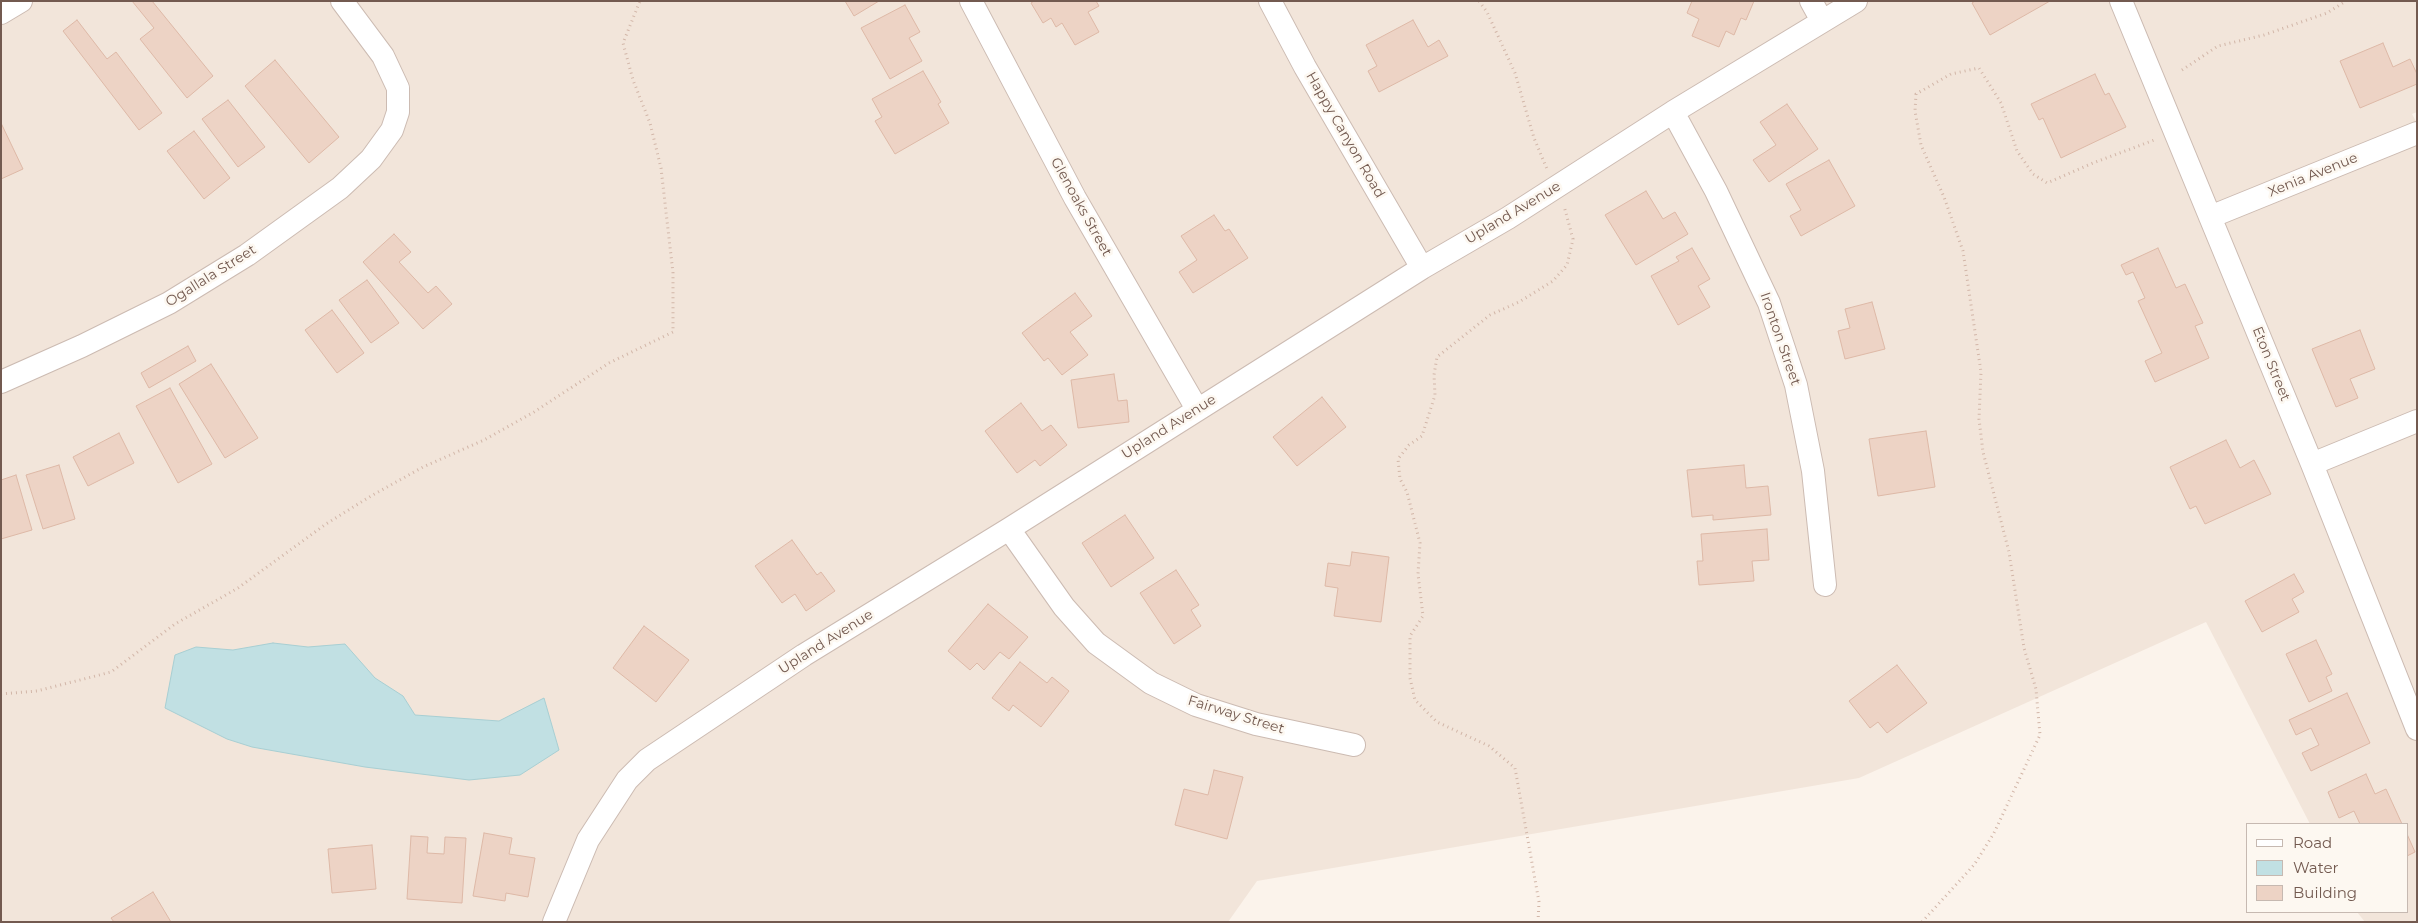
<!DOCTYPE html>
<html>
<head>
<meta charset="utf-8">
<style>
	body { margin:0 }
	#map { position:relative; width:2418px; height:923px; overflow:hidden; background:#fbf3eb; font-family:Montserrat,sans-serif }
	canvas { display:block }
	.frame { position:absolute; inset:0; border:2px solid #735a50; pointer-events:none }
	.legend { position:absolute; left:2246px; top:823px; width:162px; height:90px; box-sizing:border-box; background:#fdf8f1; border:1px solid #c6b9b1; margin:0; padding:6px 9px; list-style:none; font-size:15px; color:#735a50 }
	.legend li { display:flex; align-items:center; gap:10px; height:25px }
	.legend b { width:25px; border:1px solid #c6b9b1 }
</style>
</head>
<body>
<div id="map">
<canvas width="2418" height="923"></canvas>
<div class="frame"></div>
<ul class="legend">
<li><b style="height:6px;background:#fff"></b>Road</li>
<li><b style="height:14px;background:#c1e0e3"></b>Water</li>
<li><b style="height:14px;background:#edd3c5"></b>Building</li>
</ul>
</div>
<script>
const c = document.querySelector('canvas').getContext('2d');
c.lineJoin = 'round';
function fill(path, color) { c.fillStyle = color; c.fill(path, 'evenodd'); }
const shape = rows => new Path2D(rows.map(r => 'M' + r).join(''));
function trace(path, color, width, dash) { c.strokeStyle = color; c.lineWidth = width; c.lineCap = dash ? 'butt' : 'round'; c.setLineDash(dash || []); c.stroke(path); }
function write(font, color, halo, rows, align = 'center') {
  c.font = font + ' Montserrat,sans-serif'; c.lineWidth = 5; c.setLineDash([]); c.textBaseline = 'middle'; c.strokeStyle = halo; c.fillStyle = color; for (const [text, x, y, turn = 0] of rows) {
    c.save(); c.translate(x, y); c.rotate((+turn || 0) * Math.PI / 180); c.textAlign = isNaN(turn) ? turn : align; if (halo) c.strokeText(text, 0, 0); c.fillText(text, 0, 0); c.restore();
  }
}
fill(shape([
	[1,1,2417,1,2417,112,2412,114,2417,123,2417,922,2365,922,2357,912,2407,912,2407,824,2310,824,2206,622,1859,778,1257,881,1228,922,1,922]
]), '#f2e5da');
const water = shape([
	[273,643,308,647,345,644,375,678,403,696,415,715,499,721,544,698,559,750,520,775,469,780,365,767,252,747,227,739,165,708,175,655,196,647,233,650,273,643]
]);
fill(water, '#c1e0e3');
trace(water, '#a8cfd3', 1);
const building = shape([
	[132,1,152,1,213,76,187,98,140,39,154,28,132,1],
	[845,1,879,1,854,16,845,1],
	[1034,1,1096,1,1099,6,1088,12,1099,32,1075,45,1062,23,1056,27,1051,18,1043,23,1031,3,1034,1],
	[1692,1,1754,1,1746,20,1741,18,1734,35,1726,31,1719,47,1692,36,1699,19,1687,13,1692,1],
	[1975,1,2050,1,1990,35,1972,3,1975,1],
	[905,5,920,32,909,38,922,61,890,79,861,28,905,5],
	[77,20,107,59,116,52,162,113,139,130,63,31,77,20],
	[1413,20,1428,47,1439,40,1448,56,1379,92,1368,71,1377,66,1366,45,1413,20],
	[2383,43,2393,67,2410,59,2417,74,2417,84,2360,108,2340,61,2383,43],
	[275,60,339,137,309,163,245,86,275,60],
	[923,71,941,102,938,104,949,123,895,154,875,121,882,117,872,99,923,71],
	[2095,74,2105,95,2109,93,2126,127,2061,158,2043,118,2039,120,2031,104,2095,74],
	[228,100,265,147,238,167,202,119,228,100],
	[1787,104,1818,149,1769,182,1753,160,1776,145,1760,122,1787,104],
	[1,123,23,169,1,179,1,123],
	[194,131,230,178,204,199,167,151,194,131],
	[1829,160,1855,206,1801,236,1790,216,1801,210,1786,184,1829,160],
	[1646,191,1663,219,1675,212,1688,234,1636,265,1605,215,1646,191],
	[1214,215,1225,231,1229,229,1248,258,1193,293,1179,272,1197,260,1181,236,1214,215],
	[394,234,411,252,399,262,428,293,436,286,452,304,423,329,363,262,394,234],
	[1692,248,1710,279,1698,286,1710,307,1678,325,1651,276,1679,261,1676,257,1692,248],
	[2158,248,2176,288,2185,284,2203,323,2195,326,2209,358,2155,382,2145,361,2162,353,2138,301,2145,298,2133,272,2126,275,2121,265,2158,248],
	[367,280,399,323,371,343,339,300,367,280],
	[1075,293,1092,316,1070,332,1088,355,1062,375,1048,358,1044,361,1022,333,1075,293],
	[1872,302,1885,349,1845,359,1838,331,1850,328,1845,309,1872,302],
	[332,310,364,353,337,373,305,330,332,310],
	[2360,330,2375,369,2350,379,2358,398,2336,407,2312,349,2360,330],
	[188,346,196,361,149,388,141,373,188,346],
	[211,364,258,438,225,458,179,384,211,364],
	[1114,374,1118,401,1127,400,1129,422,1078,428,1071,380,1114,374],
	[170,388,212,464,178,483,136,406,170,388],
	[1322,397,1346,427,1297,466,1273,437,1322,397],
	[1021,403,1042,431,1051,425,1067,445,1040,466,1035,460,1017,473,985,431,1021,403],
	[1926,431,1935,487,1878,496,1869,439,1926,431],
	[119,433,134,463,88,486,73,457,119,433],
	[2226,440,2240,468,2254,460,2271,494,2205,524,2196,506,2190,509,2170,467,2226,440],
	[59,465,75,519,43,529,26,475,59,465],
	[1744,465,1746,488,1768,486,1771,515,1713,520,1713,515,1692,517,1687,470,1744,465],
	[16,475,32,530,1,539,1,480,16,475],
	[1125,515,1154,558,1111,587,1082,543,1125,515],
	[1767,529,1769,560,1752,561,1754,581,1699,585,1697,561,1703,561,1701,534,1767,529],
	[792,540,817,575,821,572,835,591,806,611,795,594,782,603,755,566,792,540],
	[1352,552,1389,557,1381,622,1334,616,1338,588,1325,586,1328,563,1350,566,1352,552],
	[1176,570,1199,605,1191,610,1201,626,1174,644,1140,593,1176,570],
	[2294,574,2304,592,2292,599,2299,612,2262,632,2245,601,2294,574],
	[988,604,1028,637,1009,659,1000,652,984,670,977,663,970,670,948,651,988,604],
	[644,626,689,660,656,702,613,668,644,626],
	[2316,640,2332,674,2326,677,2332,691,2309,702,2286,654,2316,640],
	[1020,662,1047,683,1052,677,1069,691,1041,727,1013,705,1009,711,992,698,1020,662],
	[1897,665,1927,703,1887,733,1878,722,1870,728,1849,701,1897,665],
	[2347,693,2370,743,2311,771,2302,753,2319,745,2311,728,2296,735,2289,720,2347,693],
	[1214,770,1243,777,1227,839,1175,825,1184,789,1208,795,1214,770],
	[2366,774,2375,794,2386,789,2402,824,2360,824,2354,811,2339,818,2328,792,2366,774],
	[484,833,512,838,509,854,535,858,528,897,506,893,505,901,473,896,484,833],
	[2407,834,2415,852,2407,856,2407,834],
	[411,836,428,837,427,853,444,854,445,837,466,838,462,903,407,899,411,836],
	[372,845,376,889,332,893,328,849,372,845],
	[153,892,171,922,114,922,111,918,153,892]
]);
fill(building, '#edd3c5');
trace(building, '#deb9a7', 1);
const minor = shape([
	[971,1,1075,198,1197,409],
	[1270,1,1305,67,1422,268],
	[1811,1,1822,21],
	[2121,1,2312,464,2417,729],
	[1,13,21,1],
	[1673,112,1716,191,1769,303,1796,385,1813,471,1825,585],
	[2210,217,2417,133],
	[1,382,82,346,169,303,247,255,340,188,371,159,392,130,398,112,398,88,383,56,342,1],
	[2312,464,2417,421],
	[1009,529,1064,607,1096,643,1151,683,1196,705,1256,724,1354,745],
	[554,922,588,840,627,780,647,760,804,655,1009,529,1422,268,1508,218,1673,112,1856,1]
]);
trace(minor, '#ccbbb2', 24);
trace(shape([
	[1479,1,1487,12,1515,73,1534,138,1547,169],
	[2182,70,2218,46,2264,35,2327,13,2346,1],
	[1,694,37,691,111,672,175,624,238,588,326,524,371,496,423,467,484,440,534,412,609,363,673,332,673,273,661,168,650,123,633,80,623,43,640,1],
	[1538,922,1539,902,1515,768,1489,746,1437,722,1415,700,1410,678,1410,636,1423,616,1418,574,1420,543,1407,492,1400,479,1398,459,1409,445,1422,436,1435,395,1434,375,1437,357,1490,315,1519,302,1553,281,1567,265,1573,239,1564,206],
	[1922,922,1974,865,1994,833,2040,735,2036,689,2024,648,2009,552,1983,452,1979,419,1981,372,1963,251,1944,197,1921,145,1915,111,1916,94,1951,74,1979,68,2001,103,2017,151,2033,174,2047,183,2093,163,2157,139]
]), '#d2b6a8', 3, [1, 4]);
trace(minor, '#fff', 22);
write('14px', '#735a50', '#fdf8f1', [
	["Happy Canyon Road",1345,135,60],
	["Xenia Avenue",2313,175,-22],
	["Glenoaks Street",1081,207,61],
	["Upland Avenue",1513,213,-31],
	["Ogallala Street",211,276,-32],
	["Ironton Street",1780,339,71],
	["Eton Street",2271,364,68],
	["Upland Avenue",1169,427,-32],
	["Upland Avenue",826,642,-32],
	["Fairway Street",1236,715,17]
]);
</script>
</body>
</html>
